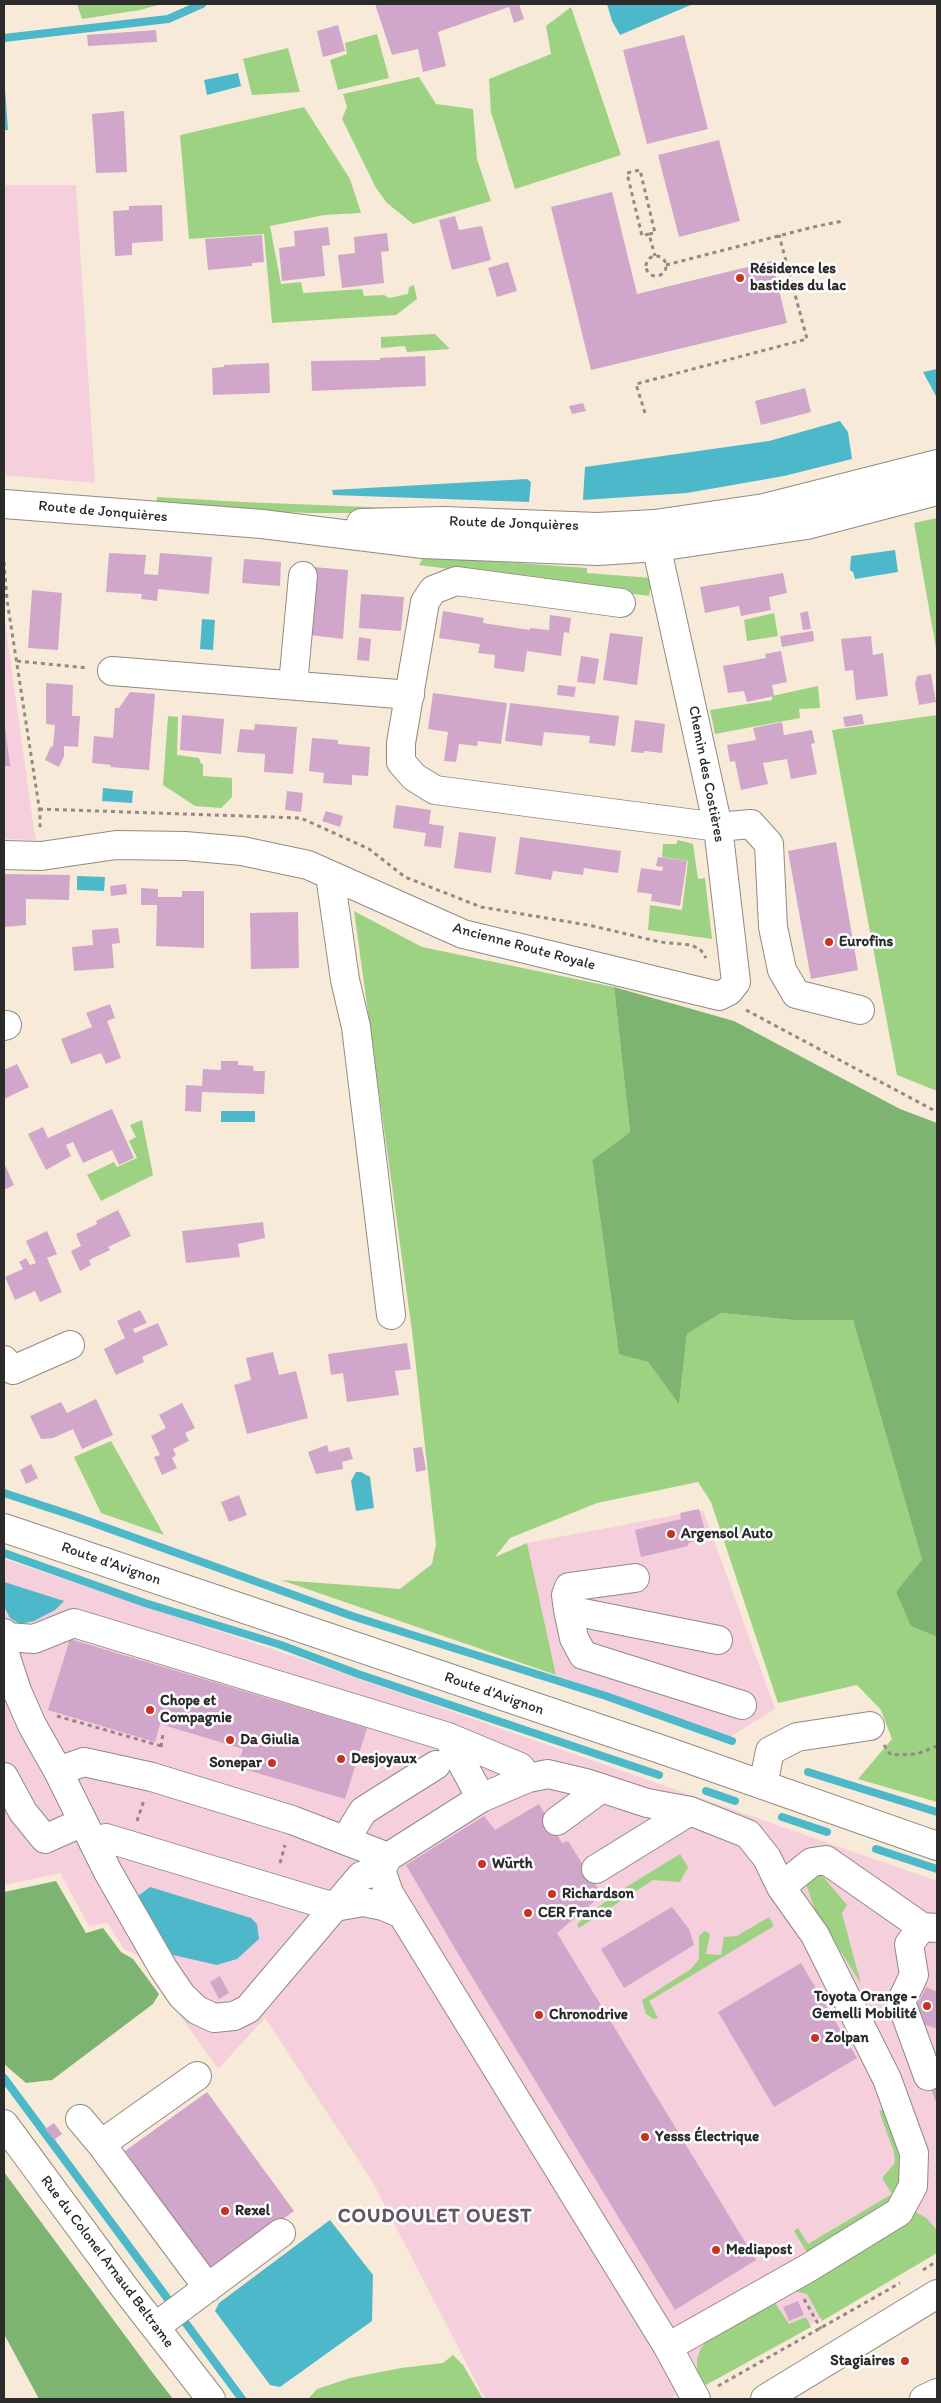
<!DOCTYPE html>
<html>
<head>
<meta charset="utf-8">
<style>
	body { margin:0 }
	#map { position:relative; width:941px; height:2403px; overflow:hidden; background:#f8ead8; font-family:Itim,sans-serif }
	canvas { display:block }
	.frame { position:absolute; inset:0; border:5px solid #2b2b2b; pointer-events:none }
</style>
</head>
<body>
<div id="map">
<canvas width="941" height="2403"></canvas>
<div class="frame"></div>
</div>
<script>
const c = document.querySelector('canvas').getContext('2d');
c.lineJoin = 'round';
function fill(path, color) { c.fillStyle = color; c.fill(path, 'evenodd'); }
const shape = rows => new Path2D(rows.map(r => 'M' + r).join(''));
function trace(path, color, width, dash) { c.strokeStyle = color; c.lineWidth = width; c.lineCap = dash ? 'butt' : 'round'; c.setLineDash(dash || []); c.stroke(path); }
function write(font, color, halo, rows, align = 'center') {
  c.font = font + ' Itim,sans-serif'; c.lineWidth = 5; c.setLineDash([]); c.textBaseline = 'middle'; c.strokeStyle = halo; c.fillStyle = color; for (const [text, x, y, turn = 0] of rows) {
    c.save(); c.translate(x, y); c.rotate((+turn || 0) * Math.PI / 180); c.textAlign = isNaN(turn) ? turn : align; if (halo) c.strokeText(text, 0, 0); c.fillText(text, 0, 0); c.restore();
  }
}
fill(shape([
	[4,185,76,185,95,483,4,475],
	[4,614,34,830,36,840,4,839],
	[703,1510,775,1709,728,1738,556,1675,527,1543],
	[4,1559,319,1665,937,1881,937,2248,793,2335,727,2373,668,2399,485,2399,372,2181,265,2018,218,2069,138,1956,124,1949,107,1923,89,1926,60,1873,4,1885]
]), '#f5cfdb');
fill(shape([
	[77,4,162,4,140,10,82,19],
	[571,7,621,155,515,189,491,112,489,79,551,54,546,26],
	[377,34,389,78,338,90,330,60,347,54,345,43],
	[288,48,300,92,252,95,243,59],
	[419,77,436,104,473,109,477,159,491,201,413,224,387,203,376,188,342,119,347,107,343,94],
	[304,107,350,179,361,213,324,215,270,226,281,284,301,282,303,293,362,289,364,296,384,295,389,298,408,294,409,287,414,285,417,299,396,315,272,323,264,234,189,239,180,135],
	[435,334,450,349,407,352,405,346,381,348,381,337],
	[157,497,243,502,519,513,311,513,254,511,156,504],
	[937,518,937,654,914,523],
	[424,556,587,568,587,573,652,578,649,596,419,565],
	[774,613,778,636,747,641,744,620],
	[818,686,820,708,799,709,800,718,715,734,710,710,772,700,772,696],
	[937,715,937,1091,897,1075,832,730],
	[168,716,178,717,177,755,199,758,201,764,203,764,203,776,232,778,232,797,221,808,195,806,163,785],
	[678,840,693,844,698,879,705,878,712,939,648,930,650,905,682,910,688,861,662,857,663,844,676,844],
	[354,911,422,947,614,987,630,1132,592,1160,619,1353,648,1362,679,1403,687,1334,721,1313,793,1320,853,1320,922,1560,911,1626,937,1637,937,1802,858,1779,892,1739,881,1710,857,1685,778,1703,711,1502,698,1482,597,1503,510,1538,495,1557,527,1543,556,1675,281,1580,400,1589,432,1564,436,1544,412,1331],
	[142,1120,153,1175,101,1201,87,1175,114,1162,117,1167,137,1158,129,1141,136,1137,130,1125],
	[111,1441,164,1535,101,1513,74,1457],
	[680,1854,688,1867,680,1882,653,1880,579,1928,577,1924,615,1894],
	[819,1872,847,1905,842,1913,861,1984,815,1910,806,1884],
	[769,1917,774,1926,649,2001,658,2018,654,2019,646,2014,642,2000,691,1969,699,1959,699,1936,705,1931,710,1934,706,1954,721,1955,724,1937,737,1936],
	[885,2108,905,2169,896,2198,808,2254,794,2231,798,2228,808,2244,892,2194,882,2178,895,2163,894,2152,879,2111],
	[914,2211,926,2218,937,2230,937,2253,822,2321,807,2294,798,2292,785,2292],
	[774,2301,789,2324,806,2317,811,2327,706,2385,700,2379,697,2372,697,2359,701,2348,708,2340],
	[453,2355,463,2365,483,2399,308,2399,317,2389,350,2378,401,2368,443,2363]
]), '#9dd283');
fill(shape([
	[614,987,734,1021,900,1109,937,1123,937,1637,911,1626,896,1592,922,1560,853,1320,793,1320,721,1313,687,1334,679,1404,648,1362,619,1354,592,1160,630,1132],
	[56,1881,86,1933,103,1928,121,1952,133,1959,159,1994,153,2004,52,2080,26,2083,4,2064,4,1892],
	[4,2172,149,2368,173,2399,39,2399,4,2334]
]), '#7eb471');
fill(shape([
	[607,4,693,4,620,35,612,21],
	[238,73,241,86,207,95,204,80],
	[5,90,8,130,4,130,4,91],
	[937,369,937,398,923,372],
	[840,421,848,432,852,459,784,476,687,493,583,500,585,467,769,441],
	[527,479,531,482,529,502,333,495,332,490],
	[895,550,898,572,855,579,853,572,850,570,851,556],
	[202,619,215,620,213,650,200,649],
	[103,788,133,791,132,803,102,801],
	[77,876,105,877,104,891,77,890],
	[221,1111,255,1111,255,1122,221,1122],
	[356,1472,361,1472,370,1477,374,1508,356,1511,351,1481],
	[4,1582,64,1601,55,1610,34,1621,20,1624,10,1618,4,1606],
	[150,1887,251,1918,257,1924,259,1939,237,1959,217,1965,173,1955,138,1896],
	[330,2220,373,2275,372,2321,280,2387,270,2385,215,2311,219,2303]
]), '#4db8ca');
trace(shape([
	[4,38,168,19,202,4],
	[4,1493,74,1516,352,1616,606,1696,732,1741],
	[4,1553,145,1603,281,1645,358,1674,659,1775],
	[808,1772,937,1812],
	[706,1791,735,1801],
	[782,1817,827,1832],
	[876,1849,937,1869],
	[4,2078,242,2399]
]), '#4db8ca', 8);
fill(shape([
	[375,4,519,4,524,19,514,23,509,7,438,32,446,66,423,72,418,49,392,55],
	[338,25,345,51,323,57,317,31],
	[156,30,157,42,88,46,87,35],
	[684,35,708,129,647,144,623,50],
	[124,111,127,172,96,173,92,114],
	[719,140,740,221,679,237,658,155],
	[612,192,637,294,772,261,787,323,591,370,551,207],
	[162,205,163,241,132,243,132,255,115,256,113,211,129,210,129,206],
	[455,216,459,230,482,226,491,260,452,270,439,220],
	[328,227,330,245,322,246,325,276,282,281,279,248,295,246,294,231],
	[387,233,389,251,381,252,384,283,342,288,338,255,355,253,354,237],
	[262,235,264,262,252,263,252,266,208,270,205,239],
	[508,262,517,291,497,297,488,268],
	[425,356,426,386,312,391,311,361,380,360,380,358],
	[269,363,270,393,213,395,212,368,224,367,224,365],
	[805,388,811,412,761,425,755,401],
	[583,403,586,411,572,414,569,406],
	[109,553,146,555,144,574,158,575,160,553,212,557,209,594,158,589,157,601,141,599,142,594,106,592],
	[244,559,281,562,280,586,242,583],
	[313,567,348,570,343,639,310,635],
	[783,573,787,593,769,597,771,610,741,616,739,606,705,613,700,587],
	[32,590,62,593,58,650,28,648],
	[361,594,404,597,401,631,359,628],
	[443,611,484,618,483,623,530,630,530,628,549,630,550,615,571,618,569,633,564,632,561,656,527,651,524,672,494,668,495,655,478,653,480,644,439,638],
	[808,611,811,629,803,630,800,613],
	[813,631,814,641,782,647,780,636],
	[610,633,643,637,637,685,603,680],
	[871,636,873,655,883,653,888,696,856,700,853,670,845,671,841,639],
	[359,637,371,639,369,661,357,660],
	[781,651,787,682,772,685,774,696,747,702,744,691,728,693,723,666,766,658,765,654],
	[581,656,599,659,595,684,577,682],
	[931,674,936,702,919,705,915,683,917,676],
	[46,683,73,685,72,716,80,716,78,747,64,746,64,756,59,767,45,760,51,746,53,747,55,725,46,724],
	[558,685,576,687,574,697,557,695],
	[130,692,155,694,149,770,110,767,111,765,92,763,94,736,113,738,115,708,119,708],
	[433,693,507,703,501,744,478,741,477,746,459,744,456,762,444,761,448,732,428,729],
	[510,703,619,716,615,746,589,743,590,736,544,732,542,746,505,741],
	[862,714,864,724,845,727,843,717],
	[182,715,224,719,221,754,180,750],
	[635,720,665,724,662,753,644,751,644,753,631,752],
	[782,722,784,735,812,730,815,743,811,744,817,774,791,779,787,759,763,763,768,784,741,790,735,761,730,762,727,745,756,740,753,728],
	[255,724,297,727,293,774,264,772,265,754,237,752,240,729,254,730],
	[4,727,5,727,10,766,4,766],
	[312,738,338,740,338,744,370,747,368,776,352,775,352,785,323,783,324,773,309,771],
	[287,791,303,793,301,812,285,810],
	[396,805,431,810,429,824,444,826,441,848,424,846,426,833,393,828],
	[326,811,343,816,340,827,322,821],
	[459,832,496,837,491,873,454,868],
	[520,837,621,851,618,873,584,868,583,875,553,871,551,880,515,874],
	[836,842,858,970,811,979,788,851],
	[658,857,687,861,680,906,651,901,652,894,637,892,641,868,662,871,663,867,656,866],
	[4,874,70,875,69,900,26,899,26,925,4,927],
	[126,884,127,894,111,896,110,886],
	[141,888,158,889,158,897,182,897,182,891,204,891,204,948,156,946,157,905,141,905],
	[298,912,299,968,251,969,250,913],
	[118,928,120,943,112,944,114,968,74,971,72,947,93,945,92,930],
	[110,1004,115,1018,107,1021,121,1058,106,1064,101,1053,71,1064,61,1039,92,1027,86,1013],
	[221,1061,238,1061,238,1065,253,1066,254,1071,265,1071,264,1094,202,1092,201,1112,185,1111,186,1085,202,1086,203,1069,221,1070],
	[17,1064,29,1087,4,1099,4,1070],
	[112,1109,134,1158,119,1165,112,1150,83,1163,73,1142,66,1145,71,1156,46,1170,28,1134,43,1127,48,1138],
	[4,1163,14,1185,4,1190],
	[118,1210,131,1236,108,1247,110,1250,89,1260,91,1265,80,1271,71,1251,81,1246,76,1234,97,1224,96,1221],
	[263,1222,265,1238,238,1244,240,1257,186,1263,182,1231],
	[47,1231,57,1254,47,1258,62,1292,40,1302,35,1291,15,1300,5,1277,23,1269,19,1262,26,1258,30,1265,36,1263,26,1241],
	[140,1310,147,1323,133,1329,135,1333,158,1323,168,1345,142,1357,144,1362,116,1375,104,1349,125,1338,117,1321],
	[407,1343,411,1369,395,1371,399,1395,347,1402,343,1373,331,1375,328,1354],
	[273,1352,279,1375,296,1371,308,1418,247,1434,234,1385,251,1380,246,1358],
	[96,1399,113,1435,82,1449,73,1429,53,1438,41,1439,30,1416,61,1402,67,1413],
	[182,1403,195,1428,185,1433,189,1441,173,1449,176,1455,172,1458,177,1468,162,1475,154,1457,160,1455,151,1436,166,1428,159,1415],
	[327,1445,329,1452,349,1447,353,1459,342,1462,343,1469,316,1474,308,1452],
	[422,1447,426,1470,416,1472,413,1448],
	[31,1464,38,1478,26,1484,20,1470],
	[239,1495,247,1515,229,1522,221,1502],
	[699,1509,707,1538,688,1543,688,1546,641,1557,635,1530,681,1519,680,1513],
	[70,1639,367,1728,345,1799,237,1767,243,1749,160,1724,155,1742,48,1710],
	[539,1804,562,1843,568,1841,602,1895,557,1933,756,2260,675,2310,466,1967,406,1865,484,1816,495,1830],
	[672,1907,689,1929,694,1945,624,1988,601,1949],
	[801,1963,857,2058,774,2107,718,2012],
	[220,1976,229,1993,219,1999,210,1982],
	[926,1987,937,1992,937,2029,910,2019],
	[937,2060,937,2104,928,2083,930,2064],
	[207,2092,294,2211,212,2270,125,2151],
	[54,2123,62,2134,54,2140,45,2129],
	[798,2301,804,2315,789,2321,783,2307]
]), '#d0a7ca');
const minor = shape([
	[621,603,456,581,433,590,425,602,401,743,401,762,414,777,435,790,718,827,751,824,769,844,773,927,782,970,796,994,860,1010],
	[112,671,410,695],
	[293,685,303,576],
	[4,855,41,856,116,845,185,846,242,851,308,865,463,934,719,996,729,991,736,982,718,827,658,554,658,547,665,538,676,534],
	[330,875,345,980,356,1027,391,1315],
	[4,1026,7,1025],
	[4,1360,13,1370,70,1345],
	[635,1578,569,1587,566,1595,568,1610,574,1638,583,1655,742,1705],
	[568,1610,718,1640],
	[4,1633,7,1637,34,1639,74,1623,448,1737,520,1767,528,1778],
	[4,1651,17,1691,32,1725,58,1771,108,1872,163,1968,182,1996,197,2010,214,2018,234,2016,248,2009,361,1876,381,1870],
	[448,1737,481,1798],
	[58,1771,84,1762,152,1777,292,1820,388,1857],
	[4,1777,23,1812,45,1839,83,1822],
	[763,1785,770,1751,797,1737,870,1726],
	[557,1821,602,1788],
	[346,1839,363,1811,436,1765],
	[93,1842,106,1838,321,1903,335,1907,363,1902,383,1906,402,1914],
	[596,1869,690,1811],
	[781,1887,815,1935,887,2079,914,2153,913,2186,899,2212,808,2268,668,2347,389,1893,381,1870,388,1857,481,1798,528,1778,548,1774,586,1783,647,1803,690,1811,748,1834,767,1858,781,1887,812,1862,826,1860,922,1927,937,1928],
	[922,1927,909,1944,914,1975,901,2002,928,2076],
	[197,2076,101,2144,208,2288],
	[80,2119,101,2144],
	[4,2124,127,2291,211,2399],
	[155,2327,281,2233],
	[668,2347,696,2399],
	[765,2399,937,2294],
	[924,2399,937,2393]
]);
const major = shape([
	[4,504,262,524,423,544,598,551,658,547,807,525,937,491],
	[361,523,444,521,597,527,655,524,764,508,937,464],
	[4,1528,669,1752,937,1846]
]);
trace(minor, '#928a82', 30);
trace(major, '#928a82', 30);
trace(shape([
	[649,234,655,233,640,170,627,173,642,236,649,234,655,256],
	'646 266a10 10 0 1 1 20 0a10 10 0 1 1-20 0Z',
	[666,265,813,227,843,221],
	[645,413,636,384,807,339,779,235],
	[4,562,7,600,40,813,40,831],
	[17,661,88,668],
	[39,809,301,818,369,849,405,877,481,907,593,926,660,942,691,945,700,949,706,958],
	[746,1010,937,1112],
	[57,1716,161,1746],
	[884,1745,891,1755,917,1754,937,1746],
	[161,1747,163,1733],
	[137,1821,144,1800],
	[280,1863,285,1845],
	[923,2270,937,2261],
	[804,2299,821,2329],
	[718,2386,900,2283]
]), '#928a82', 3, [4, 4]);
trace(minor, '#fff', 28);
trace(major, '#fff', 28);
for (const [x, y, r, color] of [
	[740,278,5,"#c8321e"],
	[829,942,5,"#c8321e"],
	[671,1534,5,"#c8321e"],
	[150,1710,5,"#c8321e"],
	[230,1740,5,"#c8321e"],
	[341,1759,5,"#c8321e"],
	[272,1763,5,"#c8321e"],
	[482,1864,5,"#c8321e"],
	[552,1894,5,"#c8321e"],
	[528,1913,5,"#c8321e"],
	[927,2006,5,"#c8321e"],
	[539,2015,5,"#c8321e"],
	[815,2038,5,"#c8321e"],
	[645,2137,5,"#c8321e"],
	[225,2211,5,"#c8321e"],
	[716,2250,5,"#c8321e"],
	[905,2361,5,"#c8321e"]
]) { const dot = new Path2D(); dot.arc(x, y, r, 0, 2 * Math.PI); c.fillStyle = color; c.fill(dot); trace(dot, '#fff', 2); }
write('bold 15px', '#2b2b2b', '#fff', [
	["Résidence les",750,269],
	["bastides du lac",750,286],
	["Eurofins",839,942],
	["Argensol Auto",681,1534],
	["Chope et",160,1701],
	["Compagnie",160,1718],
	["Da Giulia",240,1740],
	["Desjoyaux",351,1759],
	["Sonepar",262,1763,"right"],
	["Würth",492,1864],
	["Richardson",562,1894],
	["CER France",538,1913],
	["Toyota Orange -",917,1997,"right"],
	["Gemelli Mobilité",917,2014,"right"],
	["Chronodrive",549,2015],
	["Zolpan",825,2038],
	["Yesss Électrique",655,2137],
	["Rexel",235,2211],
	["Mediapost",726,2250],
	["Stagiaires",895,2361,"right"]
], 'left');
write('15px', '#2b2b2b', '#fff', [
	["Route de Jonquières",103,512,5],
	["Route de Jonquières",514,524,2],
	["Chemin des Costières",706,774,79],
	["Ancienne Route Royale",524,947,15],
	["Route d'Avignon",111,1564,19],
	["Route d'Avignon",494,1694,19],
	["Rue du Colonel Arnaud Beltrame",107,2262,53]
]);
c.letterSpacing = '1px';
write('bold 20px', '#655663', '#fff', [
	["COUDOULET OUEST",435,2217]
]);
c.letterSpacing = '0px';
</script>
</body>
</html>
